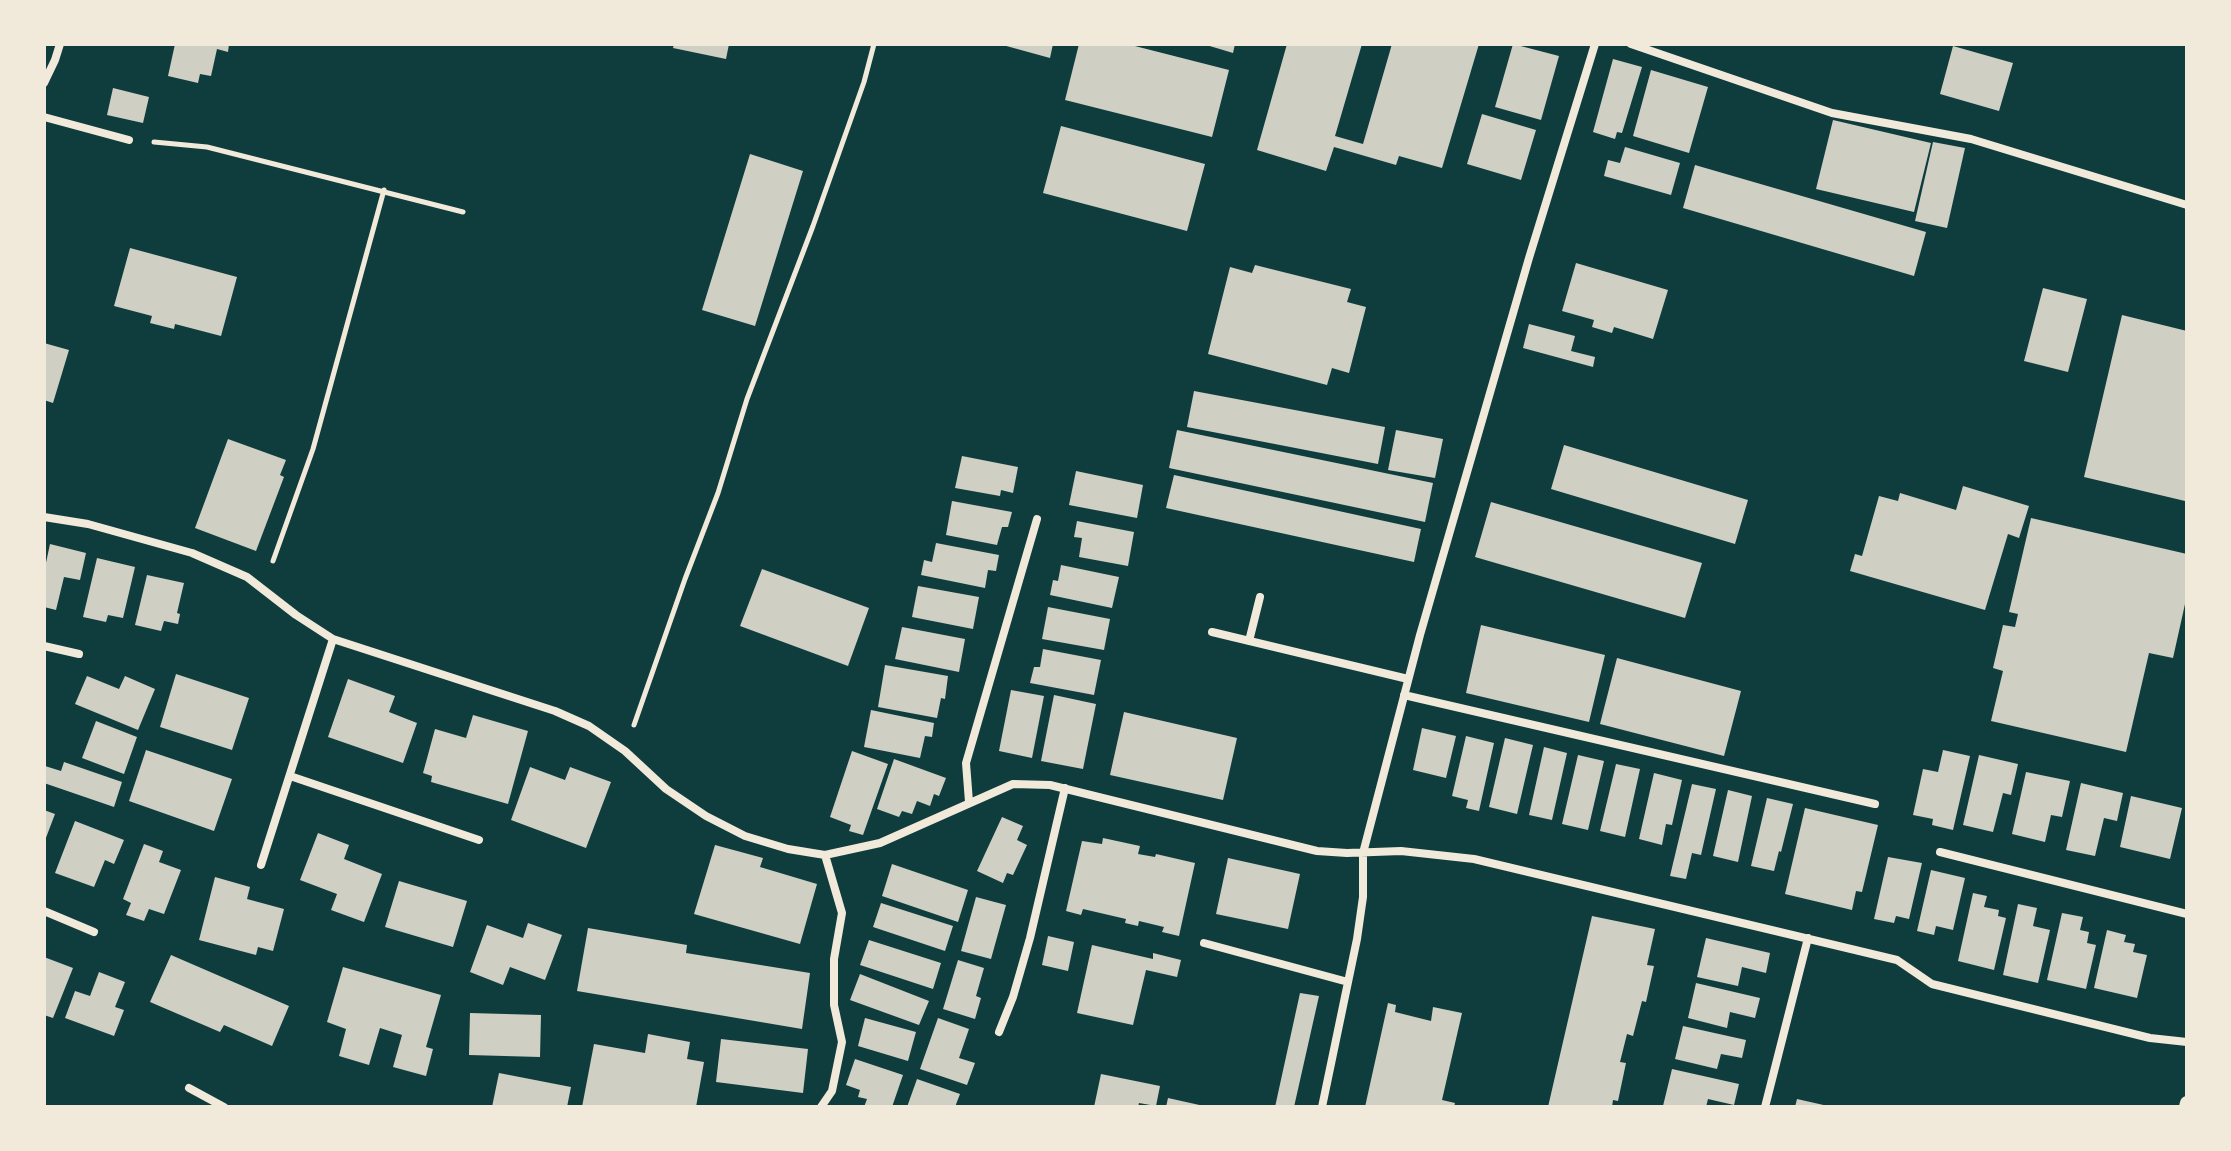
<!DOCTYPE html>
<html>
<head>
<meta charset="utf-8">
<style>
	body { margin:0 }
	#map { position:relative; width:2231px; height:1151px; overflow:hidden; background:#0f3d3e; font-family:"Sofia Sans Condensed",sans-serif }
	canvas { display:block }
	.frame { position:absolute; inset:0; border:46px solid #f1e9da; pointer-events:none }
</style>
</head>
<body>
<div id="map">
<canvas width="2231" height="1151"></canvas>
<div class="frame"></div>
</div>
<script>
const c = document.querySelector('canvas').getContext('2d');
c.lineJoin = 'round';
function fill(path, color) { c.fillStyle = color; c.fill(path, 'evenodd'); }
const shape = rows => new Path2D(rows.map(r => 'M' + r).join(''));
function trace(path, color, width, dash) { c.strokeStyle = color; c.lineWidth = width; c.lineCap = dash ? 'butt' : 'round'; c.setLineDash(dash || []); c.stroke(path); }
fill(shape([
	[175,44,229,44,228,52,217,49,211,76,200,74,198,83,168,76],
	[674,44,729,44,726,59,673,48],
	[999,44,1053,44,1050,58],
	[1079,44,1127,44,1229,70,1212,137,1065,100],
	[1203,44,1235,44,1233,53],
	[1287,44,1362,44,1335,136,1363,144,1392,44,1479,44,1442,168,1399,156,1396,165,1334,147,1326,171,1257,150],
	[1513,44,1559,56,1541,120,1495,107],
	[1953,46,2013,63,1999,111,1940,94],
	[1613,59,1642,67,1622,133,1617,132,1615,139,1593,132],
	[1651,70,1708,87,1689,153,1633,136],
	[113,88,149,97,143,123,107,115],
	[1482,114,1536,130,1521,180,1467,164],
	[1833,120,1931,143,1914,212,1816,189],
	[1061,126,1205,164,1187,231,1043,193],
	[1933,142,1965,148,1947,228,1915,221],
	[1625,147,1680,163,1671,195,1604,176,1608,160,1620,163],
	[750,154,803,171,755,326,702,310],
	[1695,165,1926,232,1914,276,1683,208],
	[130,248,237,277,221,336,175,324,174,329,150,323,152,316,114,306],
	[1576,263,1668,290,1653,339,1614,327,1612,333,1592,327,1594,320,1562,311],
	[1255,265,1351,289,1347,302,1366,307,1349,373,1332,368,1327,385,1208,354,1230,267,1252,273],
	[2043,288,2087,299,2068,372,2024,361],
	[2122,315,2187,331,2187,492,2185,501,2084,477],
	[1529,324,1575,336,1571,351,1595,357,1593,367,1523,348],
	[44,343,69,350,53,403,44,400],
	[1194,391,1385,427,1378,464,1187,427],
	[1177,430,1433,483,1425,522,1169,468],
	[1396,430,1443,439,1435,478,1388,470],
	[228,439,286,460,280,475,284,477,256,551,195,528],
	[1564,445,1748,500,1735,544,1551,489],
	[962,456,1018,467,1013,493,1001,490,1000,496,955,488],
	[1076,471,1143,485,1137,518,1069,505],
	[1174,475,1421,529,1414,562,1166,508],
	[1963,486,2029,506,2019,538,2008,534,1985,610,1850,571,1855,554,1862,556,1879,496,1898,501,1900,493,1956,510],
	[952,501,1012,512,1008,527,1002,527,997,545,946,535],
	[1491,502,1702,563,1685,618,1475,557],
	[2031,518,2187,554,2187,595,2173,658,2149,653,2126,752,1991,721,2003,671,1993,668,2003,625,2015,627,2018,614,2009,612],
	[1077,521,1134,532,1128,566,1079,557,1082,538,1074,537],
	[936,543,999,555,996,571,988,570,985,588,921,575,924,560,932,562],
	[50,544,86,553,80,580,64,577,56,610,44,607,44,572],
	[97,558,135,567,123,618,108,615,106,622,83,617],
	[1061,565,1119,577,1112,608,1050,595,1053,580,1058,581],
	[762,569,869,608,848,666,740,626],
	[147,575,184,583,177,613,180,614,178,624,164,621,161,631,135,625],
	[918,586,979,597,973,629,912,617],
	[1048,607,1110,619,1104,650,1042,639],
	[1481,625,1605,655,1589,722,1466,693],
	[902,627,965,639,959,672,895,659],
	[1043,649,1101,660,1094,695,1030,683,1034,667,1040,667],
	[1617,658,1741,691,1724,756,1600,724],
	[885,665,948,676,945,699,941,698,937,718,878,707],
	[176,674,249,698,232,750,160,727],
	[87,676,119,689,125,676,155,689,138,730,75,704],
	[348,679,395,696,389,712,417,723,403,763,328,737],
	[1011,690,1044,696,1032,758,999,751],
	[1054,695,1096,704,1083,769,1041,761],
	[871,710,934,723,932,737,925,736,920,758,864,747],
	[1124,712,1237,738,1223,800,1110,775],
	[473,715,528,731,508,804,431,782,432,776,423,773,435,729,466,738],
	[96,721,137,737,124,774,82,758],
	[1422,728,1456,736,1446,778,1413,770],
	[1466,736,1494,743,1479,811,1466,808,1468,800,1452,796],
	[1505,738,1533,745,1517,814,1489,807],
	[1544,747,1567,753,1552,820,1529,815],
	[146,750,232,779,214,831,129,801],
	[1943,750,1970,756,1953,830,1932,825,1933,819,1913,815,1923,769,1938,772],
	[852,751,888,764,863,835,849,831,851,825,830,817],
	[1578,755,1604,761,1588,830,1562,824],
	[1979,755,2018,764,2011,795,2003,793,1993,832,1963,825],
	[894,759,946,778,939,796,934,794,930,806,917,801,912,814,902,811,899,817,877,809],
	[64,762,122,782,114,807,44,783,45,766,61,771],
	[1616,764,1640,769,1625,837,1600,831],
	[530,767,565,780,570,767,611,782,586,848,511,820],
	[2026,772,2070,781,2062,817,2051,815,2045,842,2012,834],
	[1654,773,1682,780,1672,825,1666,824,1662,845,1639,839],
	[2081,783,2123,793,2117,821,2104,818,2095,856,2066,850],
	[1692,784,1716,789,1701,855,1692,853,1686,879,1670,876],
	[1728,790,1752,796,1738,862,1713,856],
	[2131,796,2182,808,2170,859,2120,847],
	[1767,798,1793,804,1781,852,1779,851,1774,871,1751,866],
	[1805,808,1878,825,1862,892,1856,891,1852,910,1785,894],
	[44,810,55,814,44,843],
	[1002,817,1023,826,1017,840,1027,845,1013,875,1007,873,1003,883,977,871],
	[75,821,124,840,114,864,105,860,94,887,55,873],
	[318,833,349,845,344,859,382,874,364,922,331,910,337,894,300,880],
	[1103,838,1140,846,1138,854,1155,857,1156,854,1195,863,1179,936,1162,932,1164,927,1139,921,1138,926,1125,923,1126,919,1083,909,1081,915,1066,911,1082,841,1102,844],
	[144,844,163,851,159,862,181,870,164,914,149,909,144,921,126,915,131,903,123,899],
	[715,845,763,858,760,867,817,884,800,944,694,914],
	[1888,857,1922,863,1909,919,1896,916,1894,923,1874,919],
	[1228,858,1300,874,1288,929,1216,914],
	[892,864,968,890,958,922,882,896],
	[1931,870,1965,878,1953,930,1936,926,1934,935,1917,931],
	[215,877,250,887,247,899,284,909,273,951,258,947,256,955,199,940],
	[399,881,467,901,453,947,385,927],
	[1973,893,1987,896,1984,907,1999,910,1998,916,2006,918,1994,970,1958,961],
	[976,897,1006,905,991,959,961,951],
	[881,903,953,926,945,951,873,927],
	[2018,904,2037,908,2033,926,2050,930,2038,983,2003,975],
	[2062,913,2083,917,2080,930,2089,932,2087,943,2096,945,2086,989,2047,980],
	[1592,916,1655,929,1647,965,1654,966,1646,1002,1642,1001,1633,1036,1627,1034,1620,1062,1626,1063,1618,1101,1613,1100,1612,1107,1548,1107],
	[528,923,562,935,545,980,510,967,503,985,470,972,487,925,523,938],
	[588,928,687,945,686,953,810,973,802,1029,577,991],
	[2107,930,2126,935,2124,942,2135,944,2133,952,2147,955,2137,998,2094,988],
	[1048,936,1074,942,1068,971,1042,965],
	[1706,938,1770,953,1766,973,1742,967,1738,986,1697,977],
	[869,940,941,963,933,989,860,965],
	[1092,945,1153,959,1153,953,1181,960,1177,977,1146,970,1133,1025,1077,1013],
	[171,955,289,1006,272,1046,224,1025,220,1032,150,1002],
	[44,957,73,968,53,1018,44,1015],
	[958,960,984,968,976,996,981,998,975,1019,943,1009],
	[343,967,441,995,426,1047,433,1049,426,1076,393,1067,402,1035,380,1028,369,1065,339,1056,346,1029,327,1022],
	[99,972,125,982,115,1007,124,1010,114,1036,65,1018,75,991,90,996],
	[860,974,929,1001,919,1025,850,1000],
	[1696,983,1760,998,1755,1018,1730,1012,1727,1028,1688,1018],
	[1300,993,1319,996,1294,1107,1275,1107],
	[1388,1003,1396,1005,1395,1012,1431,1021,1433,1007,1462,1013,1442,1100,1455,1103,1454,1107,1365,1107],
	[470,1013,541,1015,540,1057,469,1055],
	[865,1018,916,1032,908,1061,858,1046],
	[938,1018,969,1029,959,1058,975,1063,967,1085,920,1069],
	[1683,1026,1746,1040,1742,1058,1721,1054,1717,1069,1675,1059],
	[648,1034,690,1042,687,1059,704,1062,696,1107,582,1107,594,1044,645,1053],
	[721,1039,808,1049,803,1093,716,1082],
	[855,1059,903,1075,892,1107,864,1107,867,1099,858,1097,860,1090,846,1085],
	[1672,1069,1739,1084,1734,1105,1708,1099,1706,1107,1663,1106],
	[499,1073,571,1087,567,1107,492,1107],
	[1101,1074,1160,1086,1156,1106,1139,1103,1138,1107,1094,1107],
	[917,1079,960,1094,955,1107,907,1107],
	[1168,1098,1204,1106,1204,1107,1166,1107],
	[1797,1099,1828,1106,1828,1107,1795,1107]
]), '#cfcfc3');
trace(shape([
	[154,142,207,147,463,212],
	[273,561,313,449,384,190],
	[634,725,685,579,718,493,747,399,813,226,864,82,874,44]
]), '#f1e9da', 5);
trace(shape([
	[1631,44,1832,113,1971,139,2187,205],
	[44,83,55,60,60,44],
	[44,117,129,140],
	[44,517,88,524,192,553,247,577,296,615,333,639,555,711,589,726,625,751,666,789,706,816,745,836,788,849,825,855,880,843,1013,784,1050,785,1317,851,1347,853,1401,851,1474,859,1897,960,1932,984,2150,1038,2187,1042],
	[1212,632,1408,679],
	[1249,641,1260,597],
	[44,646,79,654],
	[1404,695,1875,804],
	[290,776,479,840],
	[969,802,966,763,1037,519],
	[1940,852,2187,914],
	[261,865,333,639],
	[44,911,94,932],
	[1204,943,1348,982],
	[999,1032,1013,997,1030,938,1065,788],
	[189,1088,224,1107],
	[821,1107,832,1091,842,1042,834,1005,834,959,842,913,825,855],
	[1322,1107,1357,939,1363,897,1363,853,1420,635,1529,258,1595,44],
	[1765,1107,1808,938]
]), '#f1e9da', 8);
trace(shape([
	[2186,1107,2187,1103]
]), '#f1e9da', 14);
</script>
</body>
</html>
